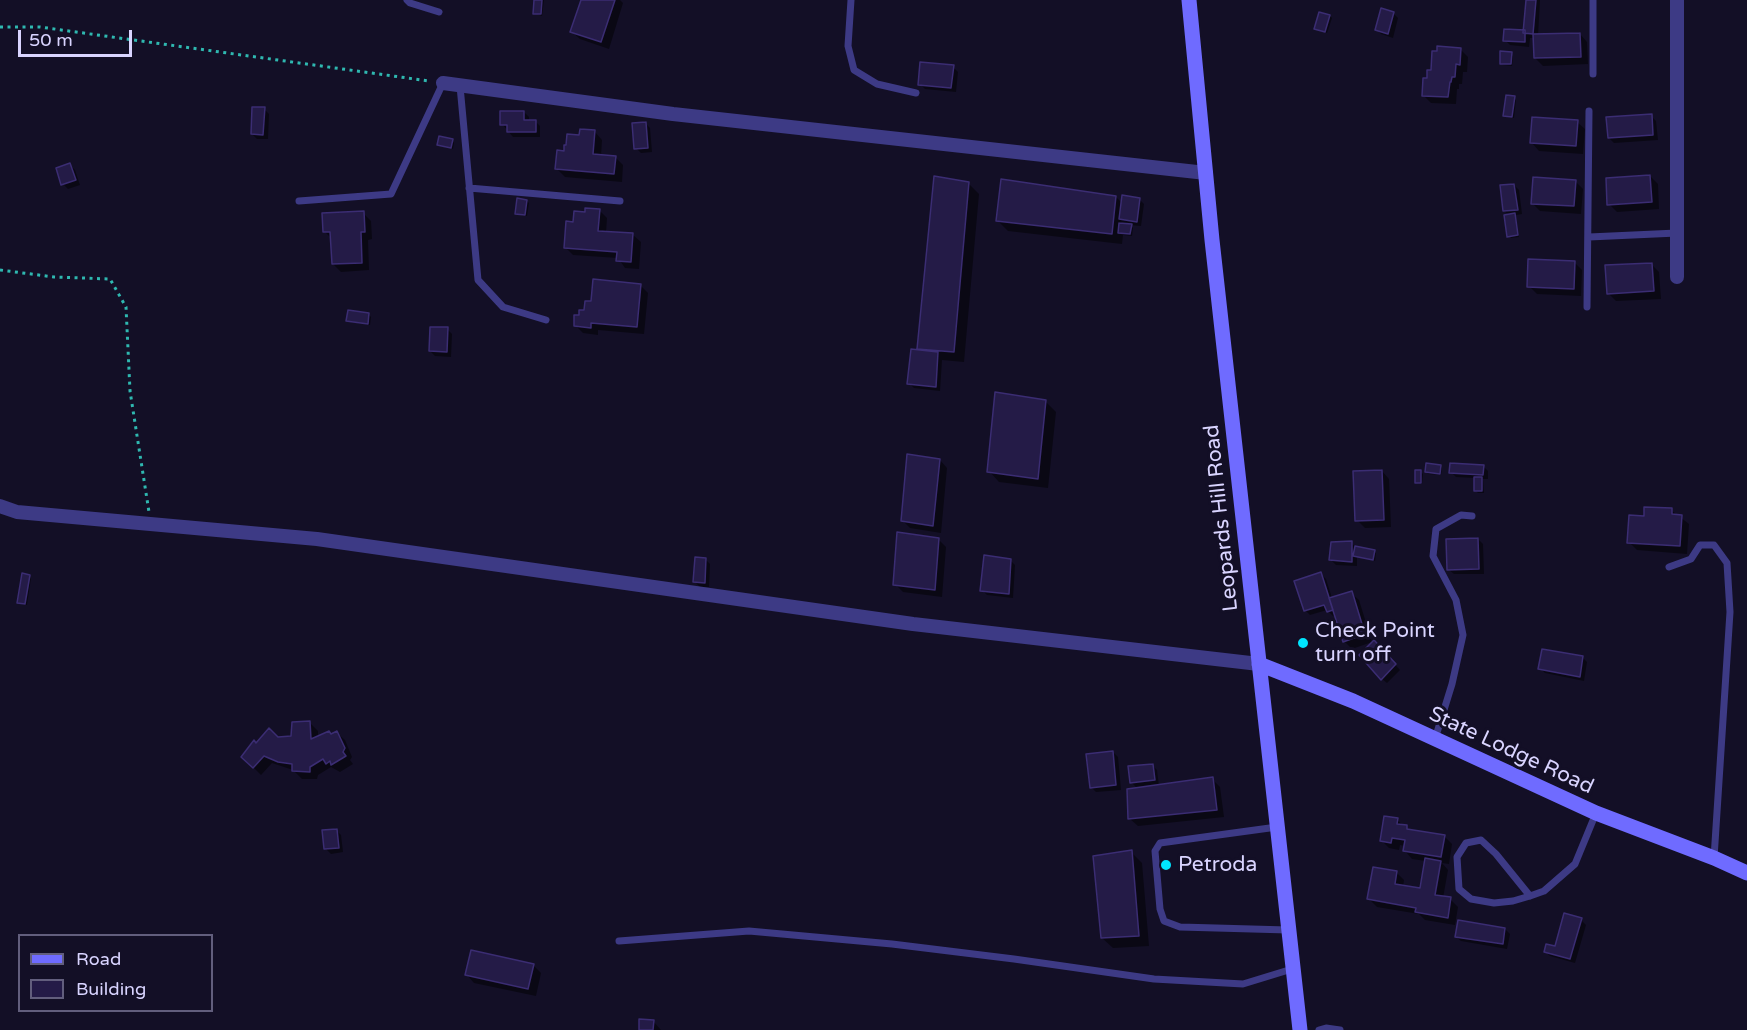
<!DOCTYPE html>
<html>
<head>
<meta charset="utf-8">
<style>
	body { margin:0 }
	#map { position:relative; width:1747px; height:1030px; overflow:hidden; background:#130f26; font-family:"Varela Round",sans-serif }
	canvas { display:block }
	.legend { position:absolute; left:18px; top:934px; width:195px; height:78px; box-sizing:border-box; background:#130f26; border:2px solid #625e7d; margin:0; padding:8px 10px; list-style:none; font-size:18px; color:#d9d4ff }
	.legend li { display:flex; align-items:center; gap:12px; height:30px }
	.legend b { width:30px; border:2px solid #625e7d }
	.scale { position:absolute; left:18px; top:30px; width:114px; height:27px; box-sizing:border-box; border:3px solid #d9d4ff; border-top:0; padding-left:8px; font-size:18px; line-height:21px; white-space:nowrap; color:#d9d4ff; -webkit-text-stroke:4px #130f26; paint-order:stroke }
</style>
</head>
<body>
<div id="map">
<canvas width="1747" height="1030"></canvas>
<ul class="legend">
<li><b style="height:8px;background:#6f6bff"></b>Road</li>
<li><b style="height:16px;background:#241b47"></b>Building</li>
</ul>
<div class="scale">50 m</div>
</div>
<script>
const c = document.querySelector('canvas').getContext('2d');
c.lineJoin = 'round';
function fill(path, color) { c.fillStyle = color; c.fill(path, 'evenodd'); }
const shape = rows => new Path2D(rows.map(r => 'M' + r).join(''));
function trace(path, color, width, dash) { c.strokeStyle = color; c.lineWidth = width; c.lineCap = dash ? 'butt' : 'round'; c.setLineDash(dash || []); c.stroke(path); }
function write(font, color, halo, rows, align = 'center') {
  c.font = font + ' "Varela Round",sans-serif'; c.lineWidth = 6; c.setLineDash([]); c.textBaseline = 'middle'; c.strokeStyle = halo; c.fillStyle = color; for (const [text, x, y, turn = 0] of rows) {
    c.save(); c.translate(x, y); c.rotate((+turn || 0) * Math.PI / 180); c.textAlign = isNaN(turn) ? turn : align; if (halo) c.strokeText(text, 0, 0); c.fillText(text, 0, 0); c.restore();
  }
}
fill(shape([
	[536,0,544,0,542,16,534,13],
	[582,0,620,0,623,3,609,49,580,39,572,32],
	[1527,0,1540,0,1538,36,1580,34,1587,42,1588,64,1543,66,1535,58,1535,38,1530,38,1529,47,1510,45,1505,40,1525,32],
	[1393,13,1398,18,1393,38,1381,34,1376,29],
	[1330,16,1332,18,1327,33,1318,30,1316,28],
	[1460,49,1468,57,1467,72,1463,72,1462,84,1459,84,1459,89,1457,89,1456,104,1431,103,1423,95,1432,72],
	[1511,54,1513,56,1512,66,1503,65,1501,63],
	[953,67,958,72,956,92,925,89,920,84],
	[1514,98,1516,100,1514,118,1507,117,1505,115],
	[264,109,269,114,268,139,257,139,252,134],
	[524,112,529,117,529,121,535,121,540,126,540,137,513,137,502,124],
	[1651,116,1656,121,1658,140,1614,143,1609,138],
	[1577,122,1585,129,1583,154,1539,151,1532,143],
	[645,123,650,128,652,152,641,153,636,148],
	[595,132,602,140,601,156,615,157,623,165,622,182,565,177,557,169,565,152,580,137],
	[452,141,454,143,453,149,438,144],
	[70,165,75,170,80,185,68,189,63,184,57,169],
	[1650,176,1658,184,1659,209,1617,212,1609,204],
	[935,177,968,183,979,194,964,362,942,360,940,391,914,388,909,383,918,351],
	[1575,181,1583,189,1581,214,1540,211,1532,203],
	[1514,185,1519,190,1522,214,1516,215,1519,237,1511,238,1509,236,1509,215,1504,211],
	[1116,197,1123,204,1139,199,1144,204,1141,226,1130,225,1133,228,1132,236,1123,235,1122,244,1008,231,998,221],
	[527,201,529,203,527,216,519,215,517,213],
	[599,210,607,218,606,233,633,235,641,242,639,269,625,268,618,258,573,255,565,247,575,224,586,213],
	[363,213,371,221,372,239,368,240,369,270,341,272,333,264,332,239,324,231],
	[1574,262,1582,270,1581,296,1537,294,1529,286],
	[1651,264,1659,272,1661,299,1616,301,1608,293],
	[640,285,648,293,644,334,598,330,598,335,583,333,575,325,580,316,592,303],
	[369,315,371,317,370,325,350,322,348,320],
	[447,329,452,334,451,357,435,356,430,351],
	[1045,401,1056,412,1048,488,999,482,989,471],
	[940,460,947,468,941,533,910,528,902,520],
	[1440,466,1442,468,1441,475,1428,474,1426,472],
	[1483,466,1488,471,1488,479,1483,479,1484,493,1478,493,1476,491,1475,478,1456,477,1451,472],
	[1382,471,1389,479,1391,527,1365,528,1357,520],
	[1421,472,1423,474,1422,484,1418,484,1416,482],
	[1671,510,1689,524,1687,554,1637,550,1629,542,1645,518],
	[938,539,946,547,942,597,903,592,895,584],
	[1478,539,1483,544,1484,574,1454,574,1449,570],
	[1352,543,1356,548,1374,551,1376,553,1375,561,1357,557,1357,566,1336,565,1331,560],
	[705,559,710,564,709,587,700,587,695,582],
	[1010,560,1015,565,1013,598,987,595,982,590],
	[1321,574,1326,579,1332,598,1351,593,1359,600,1372,642,1352,649,1344,641,1336,615,1333,616,1327,610,1310,615,1305,610],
	[29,576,31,578,27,605,20,604,18,602],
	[1374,642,1400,670,1387,683,1382,679],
	[1582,657,1587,662,1584,681,1545,673,1540,668],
	[310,723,318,731,318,738,337,733,345,740,352,757,350,760,353,764,340,772,331,767,318,775,317,779,302,779,293,770,272,763,261,775,243,757,256,745,278,738,293,737],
	[1113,752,1118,757,1121,790,1096,792,1091,787],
	[1152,765,1157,770,1159,786,1212,779,1220,787,1224,817,1138,826,1130,819,1138,789,1131,782],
	[1397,820,1410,831,1444,836,1452,844,1449,864,1442,863,1448,870,1443,898,1450,899,1458,907,1455,925,1425,920,1419,914,1377,907,1369,899,1396,872,1404,880,1403,887,1421,890,1426,861,1412,859,1405,851,1405,846,1400,845,1399,850,1389,848,1381,840],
	[336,830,341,835,343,852,331,854,326,849],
	[1131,852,1142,863,1149,946,1113,948,1102,938],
	[1581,920,1586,925,1575,963,1550,956,1545,951,1556,948],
	[1505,929,1510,934,1507,949,1461,941,1456,937],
	[533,965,541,973,536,996,474,983,467,975],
	[653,1021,661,1030,640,1030]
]), '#0007');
const building = shape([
	[534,0,542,0,541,14,533,14,534,0],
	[581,0,615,0,601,42,570,32,581,0],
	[1526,0,1536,0,1533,34,1523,33,1526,0],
	[1381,8,1394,12,1388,34,1375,30,1381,8],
	[1319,12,1330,15,1325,32,1314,29,1319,12],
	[1504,29,1525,30,1525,42,1503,41,1504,29],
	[1580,33,1581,57,1534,58,1533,34,1580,33],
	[1437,46,1461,48,1460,65,1456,64,1455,77,1452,77,1451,82,1450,82,1448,97,1422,96,1423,78,1427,78,1427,70,1431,70,1432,51,1437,51,1437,46],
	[1500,51,1512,52,1511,64,1500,64,1500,51],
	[920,62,954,65,951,88,918,85,920,62],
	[1506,95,1515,96,1512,117,1503,116,1506,95],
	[252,107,265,107,263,135,251,134,252,107],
	[500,111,524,111,524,120,536,120,536,132,507,132,507,125,500,125,500,111],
	[1652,114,1653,135,1608,138,1606,117,1652,114],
	[1532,117,1578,120,1576,146,1530,143,1532,117],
	[646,122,648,148,634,149,632,123,646,122],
	[580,129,595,130,593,154,616,156,614,174,555,169,557,150,564,151,564,145,566,145,567,134,579,135,580,129],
	[439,136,453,139,451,148,437,145,439,136],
	[70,163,76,180,61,185,56,168,70,163],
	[1650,175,1652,202,1607,205,1606,178,1650,175],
	[934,176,969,182,954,352,917,349,934,176],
	[1533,177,1576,180,1574,206,1531,204,1533,177],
	[1001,179,1116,196,1112,234,996,221,1001,179],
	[1514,184,1518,210,1503,211,1500,185,1514,184],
	[1122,195,1140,198,1137,222,1119,219,1122,195],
	[517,198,527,200,525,215,515,214,517,198],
	[585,208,600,209,598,231,633,233,631,262,616,261,617,252,564,248,566,221,573,222,574,211,585,212,585,208],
	[364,211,365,232,361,232,362,263,332,264,330,232,323,232,322,213,364,211],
	[1515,213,1518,235,1507,237,1504,215,1515,213],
	[1119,223,1132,224,1130,234,1118,233,1119,223],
	[1528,259,1575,261,1574,289,1527,287,1528,259],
	[1652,263,1654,291,1607,294,1605,265,1652,263],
	[593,279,641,284,637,327,591,323,591,328,574,326,574,315,579,315,579,310,584,310,585,301,591,301,593,279],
	[348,310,369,313,368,324,346,321,348,310],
	[430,327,448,327,447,352,429,351,430,327],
	[911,349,938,352,936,387,907,384,911,349],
	[995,392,1046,400,1038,479,987,472,995,392],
	[907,454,940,459,933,526,901,521,907,454],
	[1426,463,1441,465,1440,474,1425,472,1426,463],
	[1450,463,1484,465,1483,475,1449,473,1450,463],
	[1382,470,1384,520,1355,521,1353,471,1382,470],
	[1415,470,1421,470,1421,483,1415,483,1415,470],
	[1474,477,1482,477,1482,491,1474,491,1474,477],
	[1644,507,1672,508,1672,514,1682,515,1680,546,1627,543,1629,515,1644,516,1644,507],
	[897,532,939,538,935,590,893,585,897,532],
	[1478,538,1479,569,1447,570,1446,539,1478,538],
	[1352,541,1352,562,1329,560,1331,542,1352,541],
	[1355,546,1375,550,1373,560,1353,556,1355,546],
	[984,555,1011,559,1009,594,980,591,984,555],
	[695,557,706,558,705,583,693,582,695,557],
	[1321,572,1333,610,1327,612,1324,605,1304,611,1294,581,1321,572],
	[22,573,30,575,25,604,17,603,22,573],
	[1352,591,1365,634,1343,642,1329,598,1352,591],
	[1374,640,1396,664,1381,680,1359,655,1374,640],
	[1542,649,1583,656,1580,677,1538,669,1542,649],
	[310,721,311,739,329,731,331,734,337,731,345,748,343,752,346,756,331,765,330,761,326,764,323,759,310,767,310,772,292,771,292,764,278,762,264,756,253,768,241,757,254,740,256,743,269,728,278,737,291,736,292,722,310,721],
	[1113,751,1116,785,1090,788,1086,754,1113,751],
	[1153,764,1155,780,1130,783,1128,766,1153,764],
	[1213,777,1217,810,1128,819,1127,789,1213,777],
	[1384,816,1398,818,1397,824,1407,825,1407,829,1445,835,1441,857,1403,851,1405,840,1392,838,1391,843,1380,841,1384,816],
	[337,829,339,848,324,849,322,830,337,829],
	[1132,850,1139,936,1101,938,1093,856,1132,850],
	[1425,858,1441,861,1435,895,1451,897,1448,918,1415,912,1416,908,1367,899,1373,867,1397,871,1395,884,1420,888,1425,858],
	[1564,913,1582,918,1570,959,1544,952,1546,944,1555,946,1564,913],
	[1458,920,1505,928,1503,944,1455,937,1458,920],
	[471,950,534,964,528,989,465,975,471,950],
	[639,1019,654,1020,653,1030,639,1030,639,1019]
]);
fill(building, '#241b47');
trace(building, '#3b2d73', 1.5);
trace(shape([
	[0,27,40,27,429,81],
	[0,270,54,277,110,279,126,307,130,391,149,512]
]), '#2fb8b0', 3, [3, 4.5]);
trace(shape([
	[407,0,410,3,439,12],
	[851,0,848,46,854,70,877,84,916,93],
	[1593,0,1593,74],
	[460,86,478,280,503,307,546,320],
	[469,188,620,201],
	[299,201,391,194,443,83],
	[1589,237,1677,233],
	[1587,307,1589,111],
	[1669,567,1691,559,1700,545,1714,545,1727,563,1730,612,1714,858],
	[1435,739,1452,684,1463,635,1456,600,1433,556,1436,529,1461,515,1472,516],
	[1277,827,1160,843,1155,851,1160,909,1164,921,1180,927,1288,930],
	[1530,896,1496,854,1481,840,1466,843,1457,857,1459,889,1471,899,1494,903,1513,901,1530,896,1544,891,1575,864,1596,813],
	[619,941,749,931,892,944,1014,959,1154,979,1243,984,1292,969],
	[1319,1030,1326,1028,1340,1030]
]), '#3d3a85', 7);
trace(shape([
	[1677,0,1677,277],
	[443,83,673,114,1206,173],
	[0,506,17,512,317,539,913,624,1259,664]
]), '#3d3a85', 14);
trace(shape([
	[1189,0,1212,240,1300,1030],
	[1259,664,1353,701,1596,813,1714,858,1747,873]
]), '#6f6bff', 15);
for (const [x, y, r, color] of [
	[1303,643,6,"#00e5ff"],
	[1166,865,6,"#00e5ff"]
]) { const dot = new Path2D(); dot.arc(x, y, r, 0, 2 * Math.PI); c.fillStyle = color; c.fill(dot); trace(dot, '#130f26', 2); }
write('21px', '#d9d4ff', '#130f26', [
	["Leopards Hill Road",1222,518,-96],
	["State Lodge Road",1511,751,25]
]);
write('21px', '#d9d4ff', '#130f26', [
	["Check Point",1315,631],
	["turn off",1315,655],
	["Petroda",1178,865]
], 'left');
</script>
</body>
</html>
